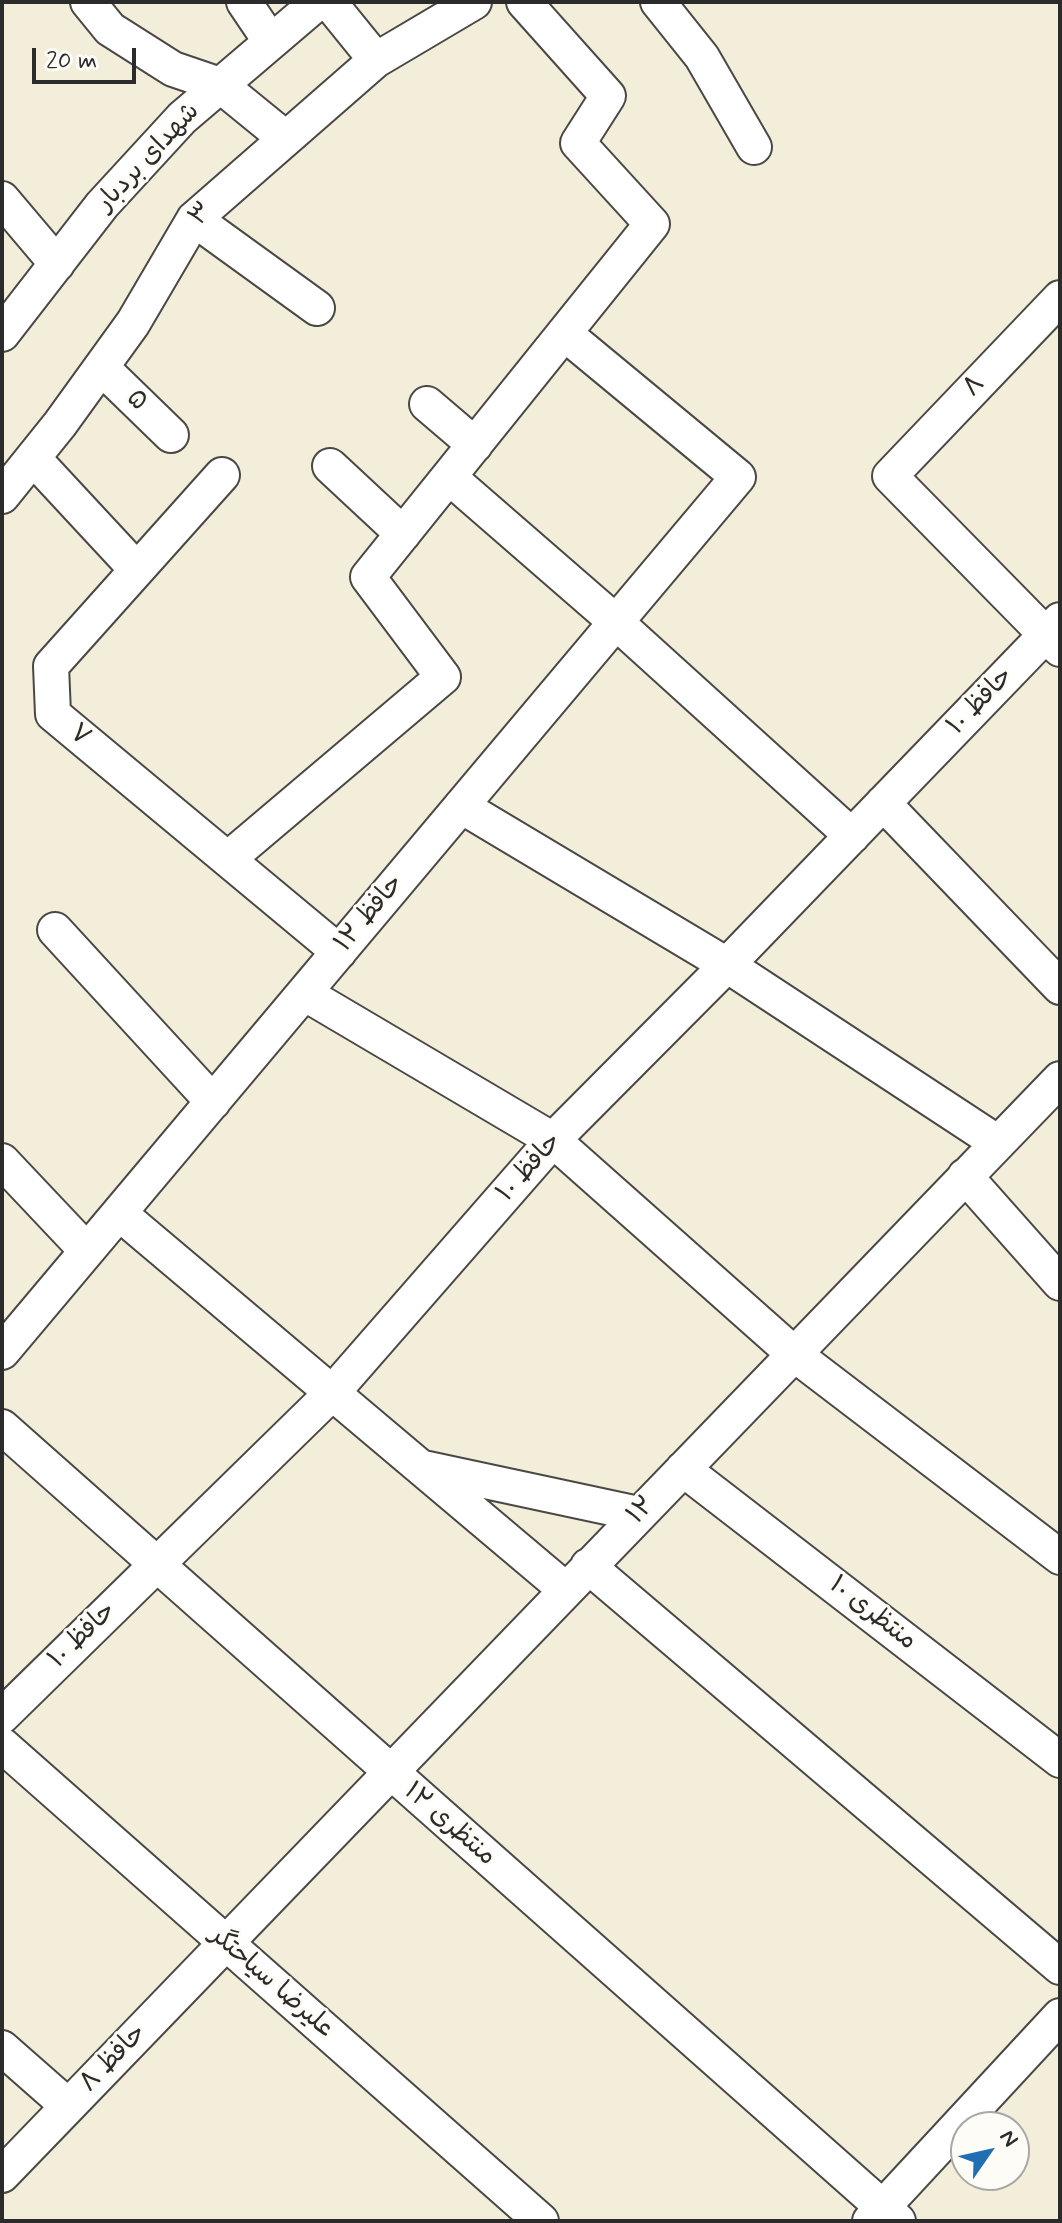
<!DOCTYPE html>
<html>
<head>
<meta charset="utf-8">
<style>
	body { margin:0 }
	#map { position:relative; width:1062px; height:2223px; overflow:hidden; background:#f3eeda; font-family:Mynerve,sans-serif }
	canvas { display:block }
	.frame { position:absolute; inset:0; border:4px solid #2b2b2b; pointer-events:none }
	.north { position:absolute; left:950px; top:2111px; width:80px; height:80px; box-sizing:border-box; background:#fdfcf7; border:2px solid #a9a8a5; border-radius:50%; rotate:56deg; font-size:22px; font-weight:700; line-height:32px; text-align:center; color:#2b2b2b }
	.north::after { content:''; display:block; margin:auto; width:28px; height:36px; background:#1f6fb2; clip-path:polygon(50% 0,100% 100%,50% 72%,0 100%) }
	.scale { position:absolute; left:32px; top:48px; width:104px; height:36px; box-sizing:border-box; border:4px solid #2b2b2b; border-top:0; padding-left:10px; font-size:24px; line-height:28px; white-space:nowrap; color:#2b2b2b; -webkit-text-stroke:6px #fdfcf7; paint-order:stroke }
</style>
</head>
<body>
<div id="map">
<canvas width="1062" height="2223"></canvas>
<div class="frame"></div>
<div class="north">N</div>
<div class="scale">20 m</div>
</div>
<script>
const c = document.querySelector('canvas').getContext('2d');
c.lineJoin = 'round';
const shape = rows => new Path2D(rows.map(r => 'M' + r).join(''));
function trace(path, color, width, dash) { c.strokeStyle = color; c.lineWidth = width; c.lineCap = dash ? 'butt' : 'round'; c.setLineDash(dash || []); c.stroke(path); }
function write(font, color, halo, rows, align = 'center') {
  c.font = font + ' Mynerve,"Playpen Sans Arabic",sans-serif'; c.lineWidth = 6; c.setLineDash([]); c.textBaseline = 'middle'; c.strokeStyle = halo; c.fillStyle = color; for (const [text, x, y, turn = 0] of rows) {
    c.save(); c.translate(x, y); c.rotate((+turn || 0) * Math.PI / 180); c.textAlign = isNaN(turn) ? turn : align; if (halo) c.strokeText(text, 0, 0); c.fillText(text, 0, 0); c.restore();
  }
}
const minor = shape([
	[88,2,110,29,173,69,220,85,285,138],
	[244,2,271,42],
	[329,2,376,60],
	[658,2,702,57,754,147],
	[2,199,57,264],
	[194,219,317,308],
	[1060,298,890,476,1060,649],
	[2,334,102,205,182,118,318,2],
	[101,367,171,435],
	[427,404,475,445],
	[33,458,137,570],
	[330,466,403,534],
	[222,475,51,666,53,714,339,952],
	[449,477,617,623,852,836],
	[2,496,60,424,133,323,194,219,376,60,474,2],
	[883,803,1060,987],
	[461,806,727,965,998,1143],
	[228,859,443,677,368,577,652,224,578,143,608,96,524,2],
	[55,930,213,1102],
	[304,993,553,1140,794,1354,1060,1557],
	[2,1161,87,1251],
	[965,1176,1060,1283],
	[119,1213,566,1590],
	[2,1352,738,477,564,333],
	[2,1427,898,2221],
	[424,1468,639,1514],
	[683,1469,1060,1760],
	[588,1566,1060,1967],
	[2,1716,332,1393,553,1140,727,965,1060,620],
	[2,1745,541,2221],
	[2,2048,68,2106],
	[2,2175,1060,1079],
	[870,2221,1060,2016]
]);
trace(minor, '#494845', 38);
trace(minor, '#fff', 34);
write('26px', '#2b2b2b', '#fdfcf7', [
	["شهدای بردبار",149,158,-47],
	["۳",202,215,-47],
	["۸",975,387,-46],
	["۵",136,401,44],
	["حافظ ۱۰",981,702,-46],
	["۷",79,736,40],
	["حافظ ۱۲",370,914,-50],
	["حافظ ۱۰",530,1168,-48],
	["۱۲",642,1511,-46],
	["منتظری ۱۰",872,1614,38],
	["حافظ ۱۰",83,1636,-44],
	["منتظری ۱۲",449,1825,41],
	["علیرضا سیاحتگر",271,1983,41],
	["حافظ ۸",114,2059,-46]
]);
</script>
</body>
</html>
